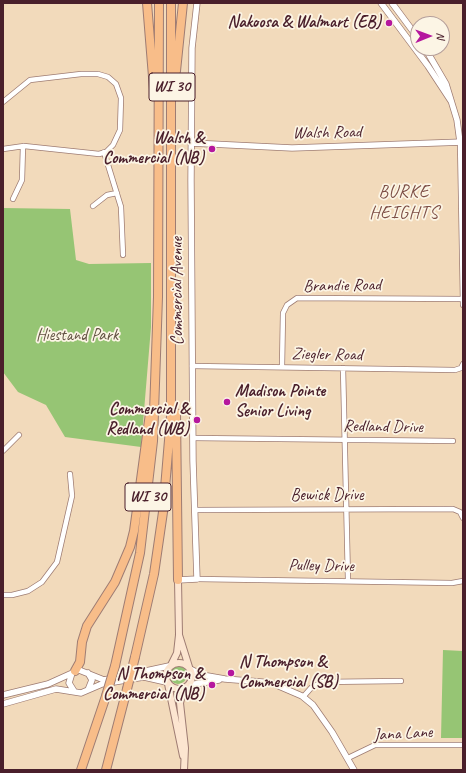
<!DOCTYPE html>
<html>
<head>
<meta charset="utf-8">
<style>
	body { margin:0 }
	#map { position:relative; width:466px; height:773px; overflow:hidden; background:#f2dabb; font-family:Caveat,sans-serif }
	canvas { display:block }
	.frame { position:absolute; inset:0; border:4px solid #4a1f2b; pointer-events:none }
	.north { position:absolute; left:410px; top:16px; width:40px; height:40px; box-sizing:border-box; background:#fcf5e5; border:1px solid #b59f9b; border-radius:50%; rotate:89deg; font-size:11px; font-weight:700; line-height:16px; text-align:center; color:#4a1f2b }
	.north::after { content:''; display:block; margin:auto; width:14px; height:18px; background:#b5179e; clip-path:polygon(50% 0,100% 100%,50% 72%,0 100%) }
</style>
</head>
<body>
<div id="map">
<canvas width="466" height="773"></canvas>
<div class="frame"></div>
<div class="north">N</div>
</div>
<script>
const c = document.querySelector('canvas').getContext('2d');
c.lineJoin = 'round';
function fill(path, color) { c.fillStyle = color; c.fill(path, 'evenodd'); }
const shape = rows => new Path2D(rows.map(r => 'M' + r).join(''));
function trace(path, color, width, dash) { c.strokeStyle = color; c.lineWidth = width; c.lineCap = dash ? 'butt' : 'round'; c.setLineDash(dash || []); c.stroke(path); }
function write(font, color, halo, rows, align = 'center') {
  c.font = font + ' Caveat,sans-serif'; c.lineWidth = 3.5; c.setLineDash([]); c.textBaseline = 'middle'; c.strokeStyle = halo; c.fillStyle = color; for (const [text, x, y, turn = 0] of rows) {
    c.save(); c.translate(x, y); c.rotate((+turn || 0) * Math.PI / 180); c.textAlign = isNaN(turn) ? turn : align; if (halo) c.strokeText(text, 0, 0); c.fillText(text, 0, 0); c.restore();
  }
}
fill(shape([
	[3,208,70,209,76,260,89,264,151,263,151,327,141,447,65,437,46,405,18,392,3,372],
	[443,650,463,651,463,738,441,738],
	'169 675a9 9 0 1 1 18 0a9 9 0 1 1-18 0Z'
]), '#96c574');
const minor = shape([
	[3,102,30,80,81,74,98,74,108,77,116,84,121,98,120,130,113,145,106,152,99,154,90,153,24,146,3,149],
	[460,142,463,305],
	[104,152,121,207,123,255],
	[13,199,22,180,23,146],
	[93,206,107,195,117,193],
	[192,366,455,370,461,368,463,364],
	[282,367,283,313,287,305,297,298,463,299],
	[343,368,348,580],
	[193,438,453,441],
	[3,451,19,435],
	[195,510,453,509,460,512,463,518],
	[197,579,452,583,463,581],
	[3,595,12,595,28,591,42,582,57,562,72,496,70,474],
	[303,697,311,688,322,682,401,681],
	[348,758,375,745,463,745]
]);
const tertiary = shape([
	[381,3,428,66,451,101],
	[392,3,418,38],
	[425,48,446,84,457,120,460,142],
	[191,143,292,148,463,142],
	[178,580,197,579,193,461,191,180,192,48,197,3],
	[190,669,202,675,225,679,262,682,274,684,302,696,313,705,332,732,354,770],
	[72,673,69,683,74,691],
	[189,685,219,680],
	[88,690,92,680,88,673],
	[3,695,48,684,79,670,104,680,169,666],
	[3,704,56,689,81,693,102,684,144,677,166,682]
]);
const secondary = shape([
	[179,635,189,667],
	'166 676a13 13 0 1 1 26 0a13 13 0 1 1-26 0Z',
	[171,665,177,653,179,635,178,580],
	[168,684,183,756],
	[184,770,185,748,180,703,182,695,187,687]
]);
const motorway = shape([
	[147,3,154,89],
	[176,71,183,3],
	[176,413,178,580],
	[135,657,154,574,163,512,171,416,171,3],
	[115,666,140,553,153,441,158,297,159,3],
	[75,671,80,662,82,642,87,626,115,582,130,547,134,531,150,413],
	[81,770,106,696],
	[106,770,127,689]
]);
trace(minor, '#9e7c73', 6);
trace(tertiary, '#9e7c73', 7);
trace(secondary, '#9e7c73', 8);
trace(motorway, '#9e7c73', 10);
trace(minor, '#fff', 4.5);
trace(tertiary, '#fff', 5.5);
trace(secondary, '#fce5d0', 6);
trace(motorway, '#f8bd89', 8);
const motorwayBridge = shape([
	[127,689,135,657],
	[106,696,115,666]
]);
trace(motorwayBridge, '#9e7c73', 10, []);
trace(motorwayBridge, '#f8bd89', 8);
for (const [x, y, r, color] of [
	[389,23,4,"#b5179e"],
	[212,149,4,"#b5179e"],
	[227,402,4,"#b5179e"],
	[197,420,4,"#b5179e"],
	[231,673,4,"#b5179e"],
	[212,685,4,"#b5179e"]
]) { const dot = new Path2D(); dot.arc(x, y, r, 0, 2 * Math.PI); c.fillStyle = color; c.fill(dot); trace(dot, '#fcf5e5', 1.5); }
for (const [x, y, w] of [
	[172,87,46],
	[148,497,46]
]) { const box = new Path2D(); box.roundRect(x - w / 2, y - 14, w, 28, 3); c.fillStyle = '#fcf5e5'; c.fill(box); trace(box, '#4a1f2b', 1); }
write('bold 16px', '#4a1f2b', null, [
	["WI 30",172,87],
	["WI 30",148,497]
]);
write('bold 17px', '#4a1f2b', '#fcf5e5', [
	["Nakoosa & Walmart (EB)",381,23],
	["Walsh &",204,139],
	["Commercial (NB)",204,159],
	["Madison Pointe",235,392,"left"],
	["Senior Living",235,412,"left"],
	["Commercial &",189,410],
	["Redland (WB)",189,430],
	["N Thompson &",239,663,"left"],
	["Commercial (SB)",239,683,"left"],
	["N Thompson &",204,675],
	["Commercial (NB)",204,695]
], 'right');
write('17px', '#4a1f2b', '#fcf5e5', [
	["Walsh Road",327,133,-1],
	["Brandie Road",342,286,-1],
	["Commercial Avenue",178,291,-90],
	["Ziegler Road",327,355,1],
	["Redland Drive",383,427,1],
	["Bewick Drive",327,496],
	["Pulley Drive",321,566,1],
	["Jana Lane",403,734,-3]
]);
write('17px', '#615141', '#fcf5e5', [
	["Hiestand Park",77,336]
]);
c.letterSpacing = '1px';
write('18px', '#7d4e45', '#fcf5e5', [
	["BURKE",404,192],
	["HEIGHTS",404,213]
]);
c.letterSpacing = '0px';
</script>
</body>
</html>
